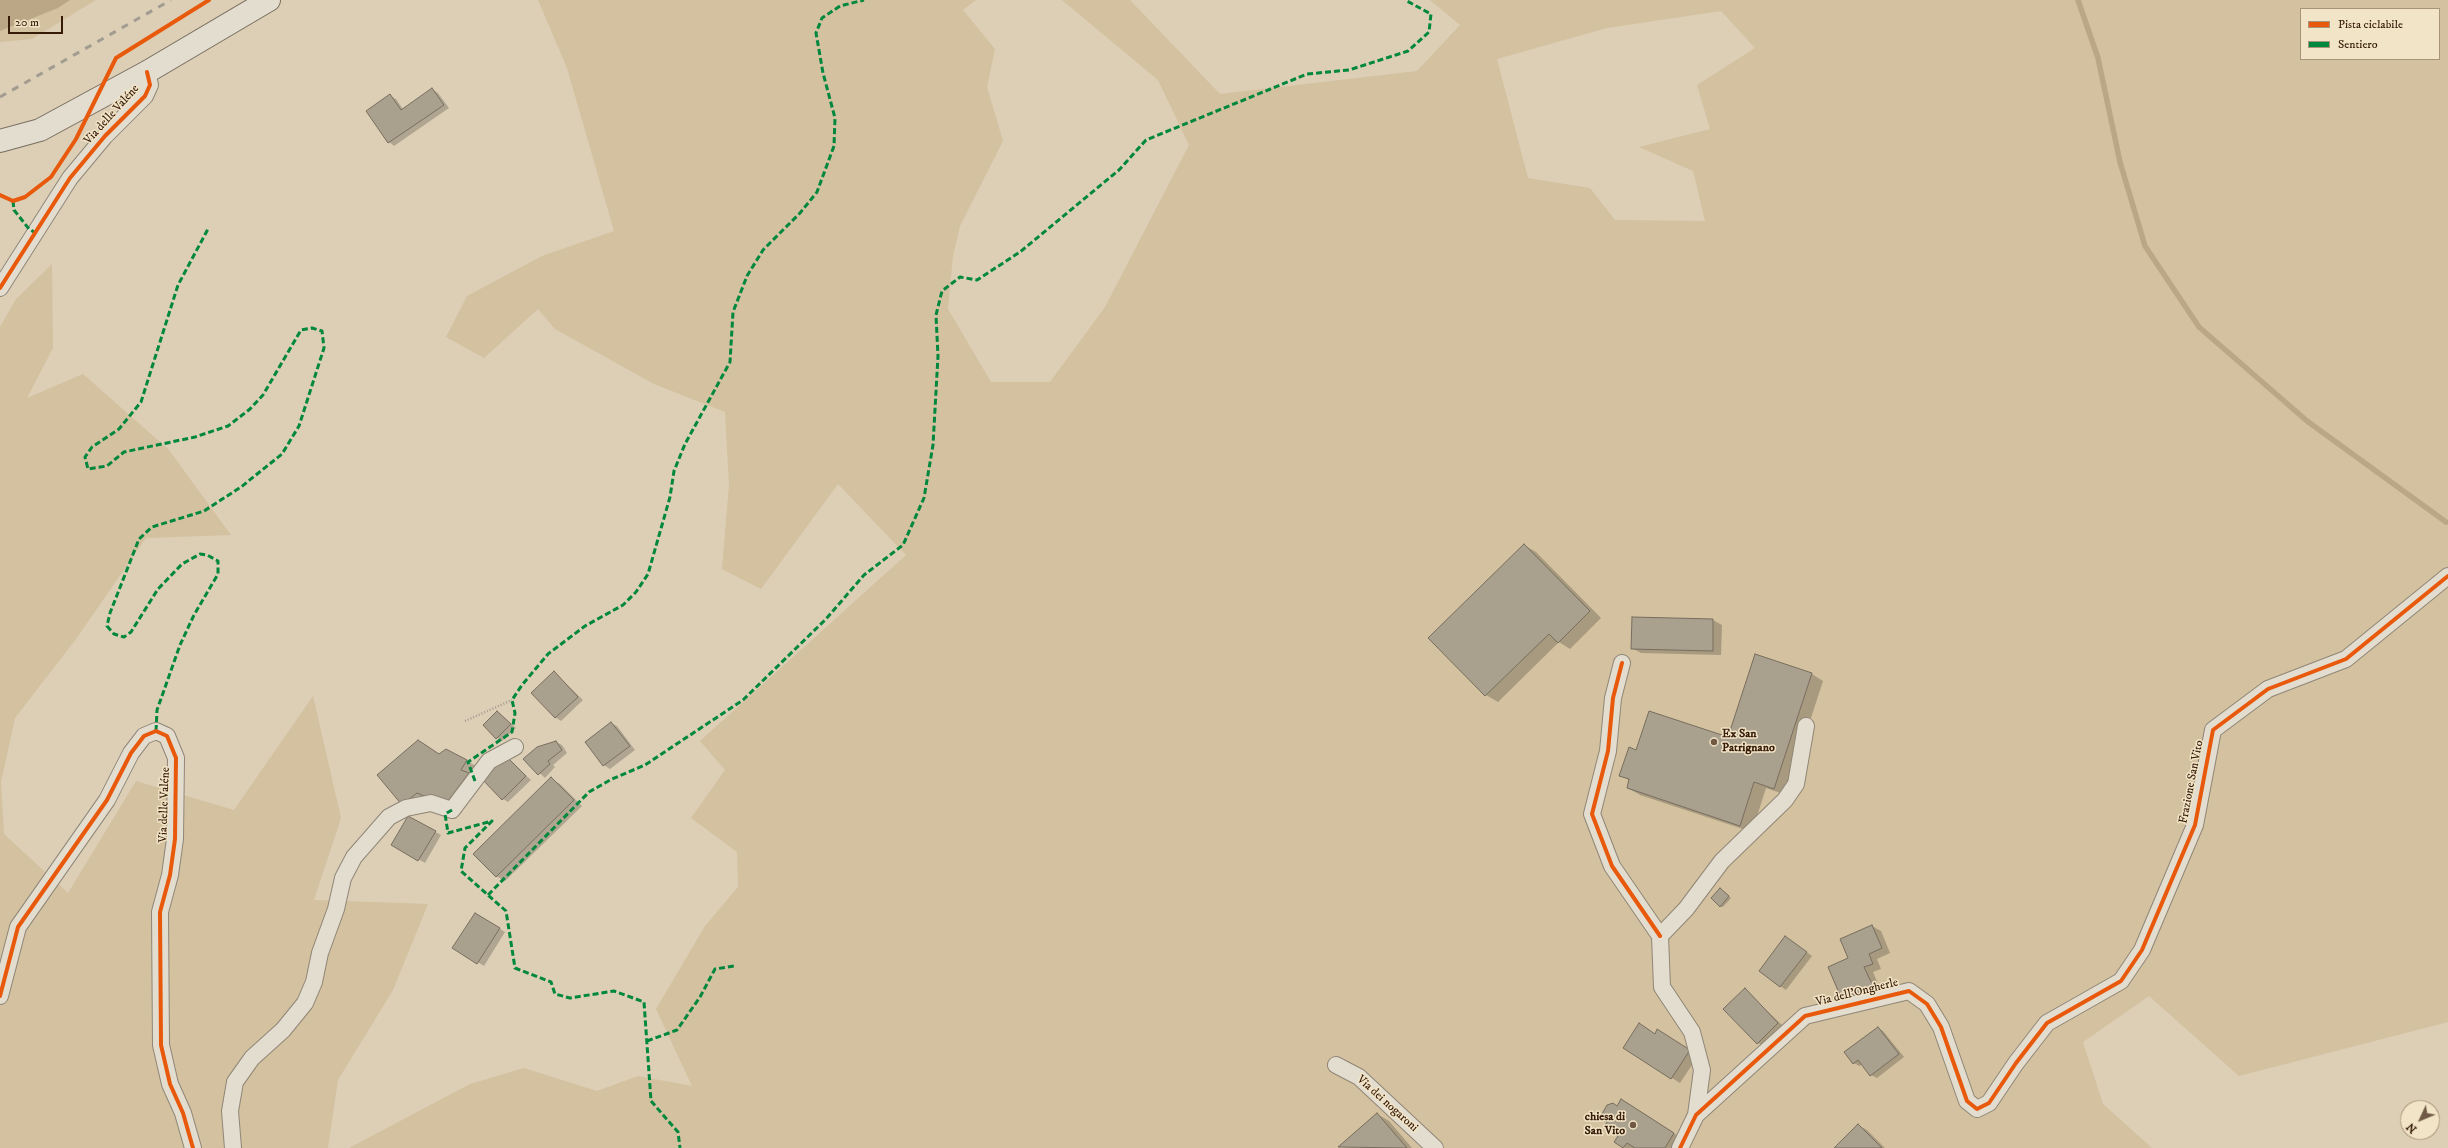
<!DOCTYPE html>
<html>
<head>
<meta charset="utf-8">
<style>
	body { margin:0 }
	#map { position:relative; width:2448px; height:1148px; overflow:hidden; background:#dccfb6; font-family:"IM FELL DW Pica",serif }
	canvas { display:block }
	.legend { position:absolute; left:2300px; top:8px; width:140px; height:52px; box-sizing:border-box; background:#f2e4c6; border:1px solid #a7947a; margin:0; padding:5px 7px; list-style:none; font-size:12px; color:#361b09 }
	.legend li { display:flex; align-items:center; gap:8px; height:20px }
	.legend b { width:20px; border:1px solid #a7947a }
	.north { position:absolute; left:2400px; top:1100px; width:40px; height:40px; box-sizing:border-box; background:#f2e4c6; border:1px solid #a7947a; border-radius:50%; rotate:226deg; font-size:11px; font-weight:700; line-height:16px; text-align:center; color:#361b09 }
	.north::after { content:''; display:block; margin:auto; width:14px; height:18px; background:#705a46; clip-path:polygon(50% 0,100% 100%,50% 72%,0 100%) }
	.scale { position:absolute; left:8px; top:16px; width:55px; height:18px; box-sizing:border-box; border:2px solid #361b09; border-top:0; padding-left:5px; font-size:12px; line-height:14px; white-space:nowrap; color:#361b09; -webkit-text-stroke:3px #f2e4c6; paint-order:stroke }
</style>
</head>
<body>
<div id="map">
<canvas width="2448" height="1148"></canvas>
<ul class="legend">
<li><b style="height:5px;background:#e8590c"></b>Pista ciclabile</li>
<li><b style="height:5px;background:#00873e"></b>Sentiero</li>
</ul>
<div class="north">N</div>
<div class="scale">20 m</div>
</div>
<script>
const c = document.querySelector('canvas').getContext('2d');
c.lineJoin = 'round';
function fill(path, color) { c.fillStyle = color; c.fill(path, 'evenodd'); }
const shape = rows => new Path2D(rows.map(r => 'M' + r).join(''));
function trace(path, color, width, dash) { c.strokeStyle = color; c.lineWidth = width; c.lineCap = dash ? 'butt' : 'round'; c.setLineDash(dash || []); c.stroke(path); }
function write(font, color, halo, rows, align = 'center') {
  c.font = font + ' "IM FELL DW Pica",serif'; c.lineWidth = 3; c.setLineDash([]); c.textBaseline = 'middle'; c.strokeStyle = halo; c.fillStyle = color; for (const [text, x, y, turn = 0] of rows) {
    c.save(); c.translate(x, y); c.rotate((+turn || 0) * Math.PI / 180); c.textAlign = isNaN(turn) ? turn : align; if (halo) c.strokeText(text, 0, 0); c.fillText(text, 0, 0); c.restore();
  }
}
fill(shape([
	[0,0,96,0,32,39,0,42],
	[538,0,976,0,963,10,995,49,987,87,1003,141,960,226,953,256,948,309,991,382,1050,382,1105,307,1189,145,1158,80,1062,0,1130,0,1220,94,1417,71,1460,25,1430,0,2448,0,2448,1022,2239,1076,2149,996,2083,1042,2103,1104,2152,1148,349,1148,470,1084,524,1068,597,1091,638,1076,692,1086,656,1009,705,926,738,887,737,852,691,818,725,770,700,741,906,555,838,484,761,589,722,569,729,485,725,412,654,384,555,329,538,309,484,358,446,337,467,296,542,256,614,231,567,68],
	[2301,9,2439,9,2439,59,2301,59],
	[1721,11,1755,48,1697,85,1710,129,1639,147,1693,171,1705,221,1615,220,1590,188,1528,178,1497,59,1607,28],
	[52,264,53,348,27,398,83,374,169,450,231,535,146,538,76,639,15,718,1,782,4,834,68,893,136,781,234,810,313,696,341,818,314,900,428,904,393,990,338,1080,328,1148,0,1148,0,327,16,299]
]), '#d3c19f');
fill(shape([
	[0,0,70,0,58,8,0,31]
]), '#bba786');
fill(shape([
	[432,89,438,93,449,108,394,146,389,142,390,96,396,99,403,109],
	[1524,545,1536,552,1601,618,1570,649,1559,642,1498,702,1486,695,1429,638],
	[1713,620,1722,625,1721,655,1641,653,1632,648],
	[554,672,583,700,561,721,555,717],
	[1812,674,1823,681,1786,795,1766,788,1752,832,1640,795,1628,788,1630,781,1620,775,1637,751,1728,738],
	[498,712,516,728,502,741,497,738],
	[611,723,617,726,635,750,610,769,604,765,586,742],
	[556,742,562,745,567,753,553,765,555,767,545,778,525,759],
	[447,750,476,766,454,809,403,804],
	[506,757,531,780,508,802,503,799],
	[551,779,560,784,582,806,505,881,496,876],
	[409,817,441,835,425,863,393,845],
	[1721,889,1731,898,1723,907,1720,906],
	[481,917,505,932,484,966,454,947],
	[1872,926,1881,931,1890,953,1877,959,1881,969,1873,972,1881,991,1843,999,1849,958],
	[1791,941,1812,956,1786,990,1780,986],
	[1745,990,1783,1026,1763,1046,1758,1043],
	[1878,1028,1883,1031,1904,1057,1877,1078,1871,1075,1863,1064,1859,1066,1854,1063],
	[1655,1034,1698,1056,1680,1083,1624,1048],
	[1631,1106,1683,1139,1677,1148,1625,1148,1615,1142,1619,1136,1618,1107],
	[1377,1114,1389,1121,1412,1148,1340,1147],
	[1858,1125,1867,1130,1885,1148,1835,1148]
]), '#0003');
trace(shape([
	[2078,0,2098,58,2120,162,2145,246,2199,327,2307,421,2446,522]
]), '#bba786', 5.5);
const building = shape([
	[432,88,444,105,388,143,366,111,390,94,401,110,432,88],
	[1524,544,1590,611,1558,643,1549,634,1485,696,1428,638,1524,544],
	[1632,617,1713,619,1713,651,1631,649,1632,617],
	[1755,654,1812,673,1774,789,1754,782,1740,826,1627,788,1629,779,1619,776,1629,747,1636,750,1649,711,1728,737,1755,654],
	[554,671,578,697,555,718,531,693,554,671],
	[497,711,511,724,496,739,483,725,497,711],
	[611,722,630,746,603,766,585,742,611,722],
	[418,740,439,754,446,749,467,760,461,770,469,773,445,805,417,793,402,805,377,775,418,740],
	[556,741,562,750,548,761,550,764,538,775,523,759,537,747,556,741],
	[506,756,526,776,502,800,482,779,506,756],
	[551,777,574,800,496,877,473,854,551,777],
	[408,816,436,831,418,861,391,845,408,816],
	[1720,888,1729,896,1720,907,1711,898,1720,888],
	[475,913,500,928,477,964,452,948,475,913],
	[1872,925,1882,948,1869,954,1873,964,1864,967,1873,986,1842,1000,1828,967,1848,958,1840,939,1872,925],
	[1785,936,1807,952,1780,987,1759,971,1785,936],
	[1745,988,1778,1023,1757,1044,1723,1009,1745,988],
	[1639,1023,1655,1034,1657,1029,1690,1050,1671,1079,1623,1048,1639,1023],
	[1878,1027,1899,1054,1870,1076,1858,1060,1853,1064,1844,1052,1878,1027],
	[1621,1099,1674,1133,1665,1148,1635,1148,1627,1143,1623,1148,1614,1142,1618,1136,1604,1127,1607,1122,1602,1120,1602,1114,1607,1105,1613,1103,1617,1106,1621,1099],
	[1377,1113,1407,1148,1338,1147,1377,1113],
	[1858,1124,1882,1148,1834,1148,1858,1124]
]);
fill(building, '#aaa08e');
trace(building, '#786e5f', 1);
const minor = shape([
	[0,288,70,178,105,136,145,96,150,85,147,72],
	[1622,663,1613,698,1608,751,1592,814,1612,866,1660,936],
	[1660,936,1686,909,1722,861,1785,800,1796,784,1806,726],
	[1660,936,1662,987,1692,1032,1702,1070,1696,1115],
	[0,996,18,927,107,800,131,753,144,736,156,731,167,736,176,758,175,839,170,875,160,912,161,1045,170,1084,183,1113,193,1148],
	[1336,1065,1359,1077,1435,1148],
	[233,1148,230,1111,235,1082,252,1058,283,1030,305,1003,314,982,320,953,336,909,343,878,354,857,389,817,406,808,431,803,452,810,489,761,515,747],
	[1680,1148,1696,1115,1805,1016,1909,991,1927,1004,1941,1027,1967,1101,1977,1109,1989,1103,2016,1063,2047,1023,2121,981,2142,950,2195,825,2213,730,2268,689,2346,659,2448,576]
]);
const secondary = shape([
	[0,141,40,130,147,72,269,0]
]);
trace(minor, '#908676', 18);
trace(secondary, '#786e5f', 24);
trace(shape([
	[465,721,512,700]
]), '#a29b90', 2.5, [1, 2]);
trace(minor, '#e3ddd0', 16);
trace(secondary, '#e3ddd0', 22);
trace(shape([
	[0,97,171,0]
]), '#a29b90', 3, [7, 7]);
trace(shape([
	[13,201,14,210,29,229,34,232],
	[156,731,157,710,180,645,194,615,218,574,218,561,207,555,200,554,182,564,158,589,131,632,124,637,114,634,107,626,110,613,139,539,152,527,204,511,241,487,282,454,299,426,324,348,322,331,312,328,301,330,263,395,250,409,228,426,195,437,124,452,107,466,88,469,85,457,92,447,119,429,141,402,178,285,208,229],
	[475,781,468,762,512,732,515,713,512,700,522,685,548,654,585,626,623,605,636,592,648,574,670,497,674,471,685,444,730,362,733,312,747,276,763,250,800,213,817,192,834,146,835,118,823,73,816,33,822,18,840,6,864,0],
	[452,810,445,814,448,833,492,821,465,848,461,871,506,911,515,968,551,982,555,994,570,998,614,991,644,1002,651,1101,678,1132,680,1148],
	[488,895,589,792,612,779,645,765,743,700,826,619,864,575,903,545,924,498,933,445,938,356,936,315,942,291,960,277,977,280,1020,252,1119,170,1146,140,1307,74,1349,70,1408,51,1429,32,1431,14,1405,0],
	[647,1041,677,1030,700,997,715,969,734,966]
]), '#00873e', 3, [6, 3]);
trace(shape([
	[0,195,13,201,25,197,51,177,76,139,116,58,209,0],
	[0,288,70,178,105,136,145,96,150,85,147,72],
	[1622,663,1613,698,1608,751,1592,814,1612,866,1660,936],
	[0,996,18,927,107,800,131,753,144,736,156,731,167,736,176,758,175,839,170,875,160,912,161,1045,170,1084,183,1113,193,1148],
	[1680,1148,1696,1115,1805,1016,1909,991,1927,1004,1941,1027,1967,1101,1977,1109,1989,1103,2016,1063,2047,1023,2121,981,2142,950,2195,825,2213,730,2268,689,2346,659,2448,576]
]), '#e8590c', 4);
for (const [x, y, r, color] of [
	[1714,742,4,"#705a46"],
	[1633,1125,4,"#705a46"]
]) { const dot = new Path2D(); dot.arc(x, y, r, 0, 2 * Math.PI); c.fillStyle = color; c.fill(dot); trace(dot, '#f2e4c6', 1.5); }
write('12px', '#361b09', '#f2e4c6', [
	["Via delle Valéne",112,115,-48],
	["Frazione San Vito",2192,782,-79],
	["Via delle Valéne",165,805,-88],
	["Via dell'Ongherle",1857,993,-14],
	["Via dei nogaroni",1387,1104,42]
]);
write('bold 12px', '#361b09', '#f2e4c6', [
	["Ex San",1722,735],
	["Patrignano",1722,749],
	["chiesa di",1625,1118,"right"],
	["San Vito",1625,1132,"right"]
], 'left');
</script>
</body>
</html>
